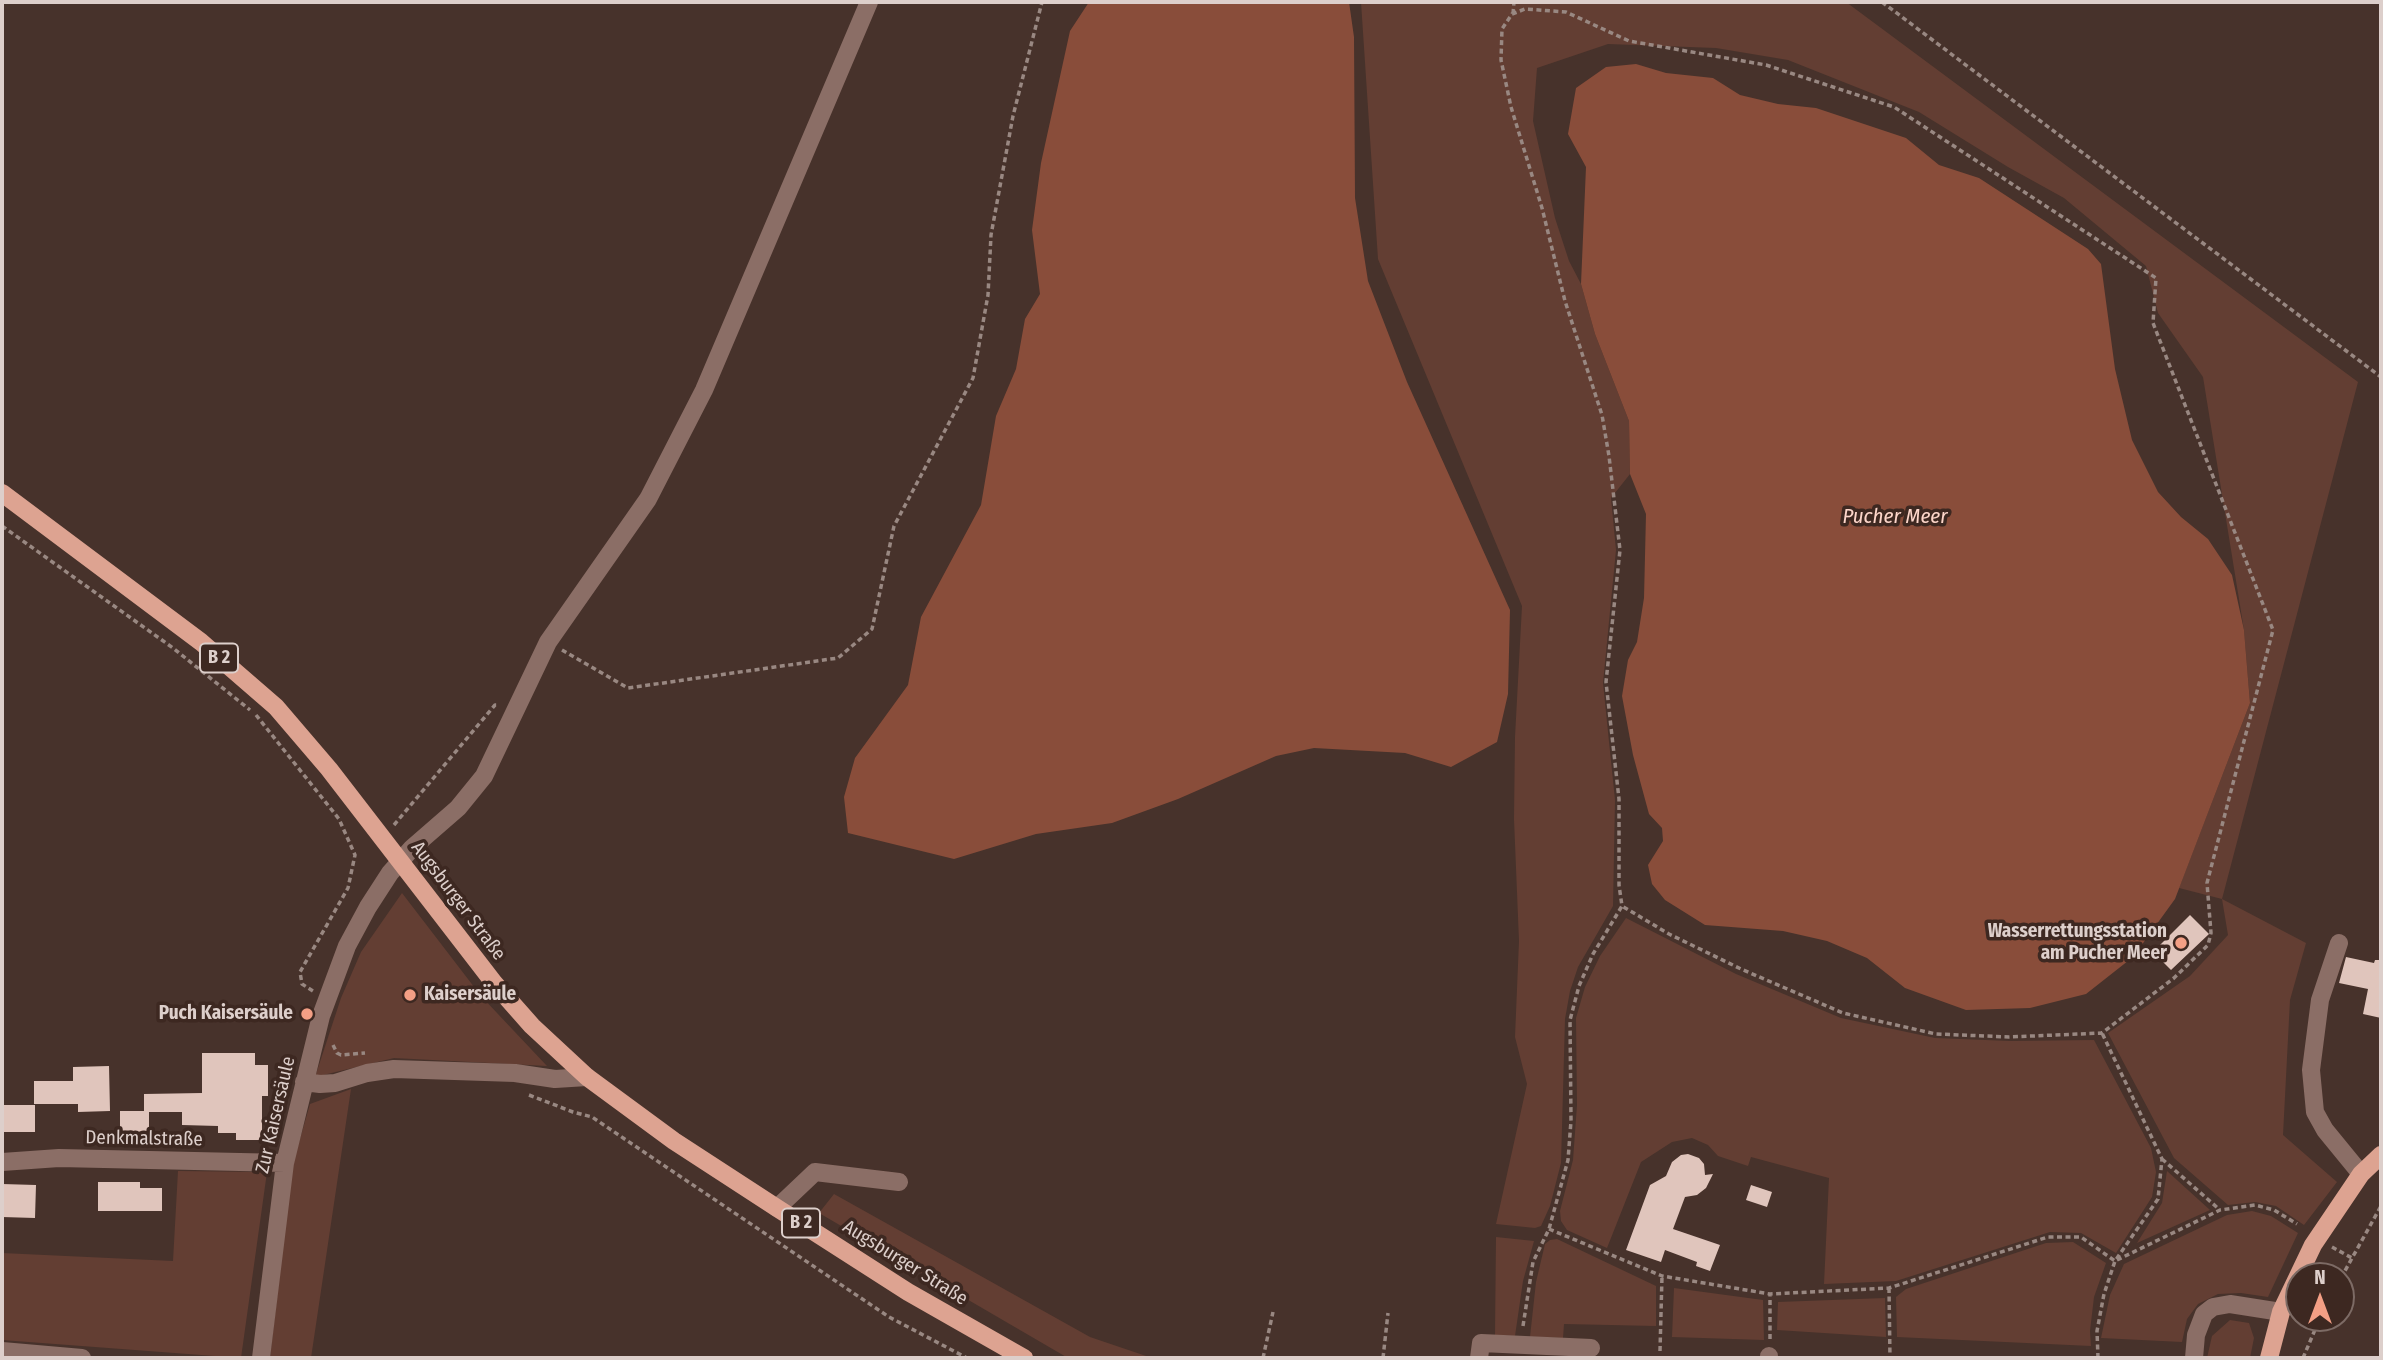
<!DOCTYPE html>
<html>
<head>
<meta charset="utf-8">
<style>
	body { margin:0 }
	#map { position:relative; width:2383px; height:1360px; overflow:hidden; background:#47322b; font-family:"Fira Sans Condensed",sans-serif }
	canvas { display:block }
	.frame { position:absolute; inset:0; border:4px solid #ddcfcb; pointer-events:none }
	.north { position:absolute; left:2285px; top:1262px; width:70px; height:70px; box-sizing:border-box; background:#3d2821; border:2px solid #7d6b65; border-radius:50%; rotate:0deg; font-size:19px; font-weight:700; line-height:28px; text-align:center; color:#ddcfcb }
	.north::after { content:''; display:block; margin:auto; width:24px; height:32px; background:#f39f85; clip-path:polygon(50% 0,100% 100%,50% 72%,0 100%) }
</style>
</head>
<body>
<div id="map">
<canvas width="2383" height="1360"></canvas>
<div class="frame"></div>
<div class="north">N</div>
</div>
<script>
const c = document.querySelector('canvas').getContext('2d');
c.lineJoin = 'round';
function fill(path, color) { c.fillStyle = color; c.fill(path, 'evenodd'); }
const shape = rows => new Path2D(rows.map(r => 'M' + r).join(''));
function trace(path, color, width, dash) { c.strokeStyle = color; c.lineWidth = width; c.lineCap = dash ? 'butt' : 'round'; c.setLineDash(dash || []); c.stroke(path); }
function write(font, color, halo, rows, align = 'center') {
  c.font = font + ' "Fira Sans Condensed",sans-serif'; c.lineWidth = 7; c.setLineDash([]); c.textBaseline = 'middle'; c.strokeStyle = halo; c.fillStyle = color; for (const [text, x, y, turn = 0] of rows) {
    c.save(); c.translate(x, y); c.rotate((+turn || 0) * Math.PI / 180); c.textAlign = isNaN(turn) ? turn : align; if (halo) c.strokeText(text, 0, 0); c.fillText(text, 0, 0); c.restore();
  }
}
fill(shape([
	[1361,2,1846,2,2358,382,2222,899,2306,943,2290,1000,2283,1135,2337,1182,2304,1225,2276,1206,2255,1202,2228,1205,2174,1158,2108,1033,2190,976,2228,935,2222,899,2179,888,2250,703,2244,630,2203,377,2158,313,2146,266,2064,198,2008,167,1919,112,1788,60,1716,48,1608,44,1537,68,1533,121,1555,218,1569,261,1581,284,1595,334,1629,421,1630,474,1611,498,1616,550,1603,683,1615,800,1613,906,1578,967,1570,991,1565,1019,1561,1163,1550,1206,1541,1226,1535,1228,1496,1224,1527,1084,1515,1037,1519,941,1514,819,1515,737,1522,606,1378,259],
	[402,893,481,996,547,1066,394,1058,315,1077,341,998,361,952],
	[1626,918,1736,974,1841,1018,1935,1038,2010,1041,2094,1040,2151,1148,2156,1172,2152,1197,2116,1253,2081,1233,2050,1232,1896,1281,1824,1284,1829,1178,1751,1157,1748,1166,1718,1156,1708,1145,1692,1138,1672,1142,1641,1162,1607,1248,1567,1230,1561,1221,1560,1211,1573,1160,1577,1105,1576,1018,1585,987,1600,956],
	[351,1089,311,1358,270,1358,292,1167,310,1104],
	[178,1171,267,1172,241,1358,2,1340,2,1253,173,1261],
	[2167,1171,2210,1210,2137,1243,2162,1203],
	[834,1194,1090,1337,1152,1358,1068,1358,819,1213],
	[2252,1211,2271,1216,2298,1233,2268,1297,2241,1293,2218,1294,2198,1304,2187,1319,2182,1342,2101,1338,2110,1295,2124,1264,2227,1215],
	[1496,1237,1534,1241,1523,1281,1515,1336,1495,1335],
	[1557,1239,1656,1286,1656,1326,1564,1324,1563,1338,1530,1337,1536,1282,1545,1244,1550,1240],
	[2073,1242,2106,1263,2094,1297,2090,1331,2091,1346,1897,1337,1896,1297,1906,1289,2046,1243],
	[1674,1288,1763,1300,1764,1340,1672,1337],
	[1885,1298,1886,1337,1777,1330,1778,1302],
	[2230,1320,2249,1323,2254,1338,2250,1358,2207,1358,2212,1336]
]), '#633e33');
fill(shape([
	[1089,2,1349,2,1354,37,1355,198,1368,281,1407,382,1510,610,1508,694,1497,742,1451,767,1405,753,1314,748,1276,756,1178,799,1112,823,1036,834,954,859,848,833,844,797,855,758,908,685,921,617,981,505,996,416,1016,369,1025,319,1040,294,1032,230,1041,163,1070,31],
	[1636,64,1666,73,1713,78,1740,95,1778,104,1816,108,1906,138,1939,165,1979,178,2088,249,2101,264,2115,369,2132,440,2158,492,2181,517,2208,539,2232,575,2244,630,2250,703,2175,899,2133,957,2086,994,2030,1008,1966,1010,1905,988,1867,958,1827,941,1783,931,1705,925,1665,900,1652,884,1648,865,1663,841,1662,828,1649,814,1633,755,1622,696,1628,660,1637,642,1644,598,1646,514,1630,474,1629,421,1595,334,1581,284,1586,167,1568,134,1576,88,1606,67]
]), '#894d3a');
fill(shape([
	[2190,915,2209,934,2171,970,2153,952],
	[2346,957,2374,963,2375,960,2381,960,2381,1018,2363,1014,2368,989,2339,983],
	[202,1053,255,1053,255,1065,268,1065,268,1096,262,1096,262,1140,236,1140,236,1133,218,1133,218,1126,182,1125,182,1112,149,1112,149,1135,120,1135,120,1111,144,1111,144,1094,202,1093],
	[109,1066,110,1111,78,1112,78,1104,34,1104,34,1081,73,1081,73,1067],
	[2,1105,35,1105,35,1132,2,1132],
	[1688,1154,1699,1158,1704,1164,1705,1175,1713,1174,1706,1188,1697,1195,1685,1197,1673,1229,1720,1245,1710,1271,1696,1266,1697,1262,1665,1250,1661,1262,1626,1250,1650,1185,1666,1176,1672,1162,1681,1155],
	[98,1182,140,1182,140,1188,162,1188,162,1211,98,1211],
	[2,1184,36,1185,35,1218,2,1217],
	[1751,1185,1772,1192,1767,1207,1746,1200]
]), '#e0c5bc');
trace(shape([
	[1882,2,2381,377],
	[1513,14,1514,2],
	[2,526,173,648,250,710],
	[562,650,628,688,838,658,872,629,894,526,973,378,988,295,991,235,1013,116,1042,2],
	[256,715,339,819,355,855,348,888,300,972,302,984,313,991],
	[394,825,495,705,498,705],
	[333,1045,337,1053,341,1055,365,1053],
	[529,1095,573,1112,592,1117,889,1317,967,1358],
	[2162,1159,2220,1210],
	[1549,1229,1662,1276,1770,1294,1889,1288,2048,1237,2081,1237,2115,1261],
	[2332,1247,2352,1258],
	[2117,1260,2220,1210,2255,1205,2274,1210,2297,1224],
	[2341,1278,2381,1206],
	[1889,1288,1890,1358],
	[1523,1326,1533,1262,1549,1229,1568,1160,1571,1121,1570,1020,1579,986,1593,954,1622,906,1619,885,1619,799,1606,682,1620,550,1609,456,1602,415,1565,301,1542,208,1511,107,1501,60,1502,29,1512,14,1525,9,1566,12,1629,41,1766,65,1894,107,2156,278,2153,323,2273,630,2207,883,2211,933,2208,945,2174,978,2102,1033,2009,1037,1936,1034,1843,1013,1741,969,1669,934,1622,906],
	[1770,1339,1770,1295],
	[1660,1351,1662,1276],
	[1263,1358,1273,1312],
	[1383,1358,1388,1313],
	[2098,1358,2097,1331,2104,1294,2115,1261,2158,1199,2162,1159,2102,1033],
	[2303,1358,2320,1318]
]), '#998882', 3.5, [5, 3.5]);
trace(shape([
	[2339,943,2320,1000,2311,1070,2315,1112,2325,1130,2361,1174],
	[304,1082,320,1084,335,1083,367,1073,394,1069,515,1073,555,1079,587,1077],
	[2,1162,59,1158,285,1163],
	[777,1208,815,1172,899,1182],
	[2,1351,82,1358],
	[261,1358,285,1163,321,1016,347,946,368,907,390,873,412,848,458,808,484,776,548,642,648,499,704,390,869,2],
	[1479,1358,1481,1343,1591,1348],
	[1769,1358,1769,1356],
	[2194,1358,2196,1335,2204,1314,2213,1307,2230,1304,2281,1312]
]), '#8b6e66', 18);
trace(shape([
	[2,493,201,642,276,707,329,769,494,983,532,1026,587,1077,674,1141,777,1208,908,1292,1024,1358],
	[2269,1358,2281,1312,2313,1245,2361,1174,2381,1155]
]), '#dda391', 18);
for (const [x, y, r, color] of [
	[2181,943,7,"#f39f85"],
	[410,995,7,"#f39f85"],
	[307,1014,7,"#f39f85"]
]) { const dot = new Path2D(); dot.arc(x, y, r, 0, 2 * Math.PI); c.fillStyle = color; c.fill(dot); trace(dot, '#3d2821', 2.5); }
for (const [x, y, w] of [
	[219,658,38],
	[801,1223,38]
]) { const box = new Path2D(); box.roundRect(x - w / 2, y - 14.5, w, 29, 5); c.fillStyle = '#3d2821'; c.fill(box); trace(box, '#ddcfcb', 2); }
write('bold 18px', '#ddcfcb', null, [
	["B 2",219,658],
	["B 2",801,1223]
]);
write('19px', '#ddcfcb', '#3d2821', [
	["Augsburger Straße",458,901,53],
	["Zur Kaisersäule",276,1115,-77],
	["Denkmalstraße",144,1139,1],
	["Augsburger Straße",905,1263,32]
]);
write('bold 19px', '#ddcfcb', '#3d2821', [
	["Wasserrettungsstation",2167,932],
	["am Pucher Meer",2167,954],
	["Kaisersäule",424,995,"left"],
	["Puch Kaisersäule",293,1014]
], 'right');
write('italic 21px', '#fdd6ca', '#3d2821', [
	["Pucher Meer",1895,517]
]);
</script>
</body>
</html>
